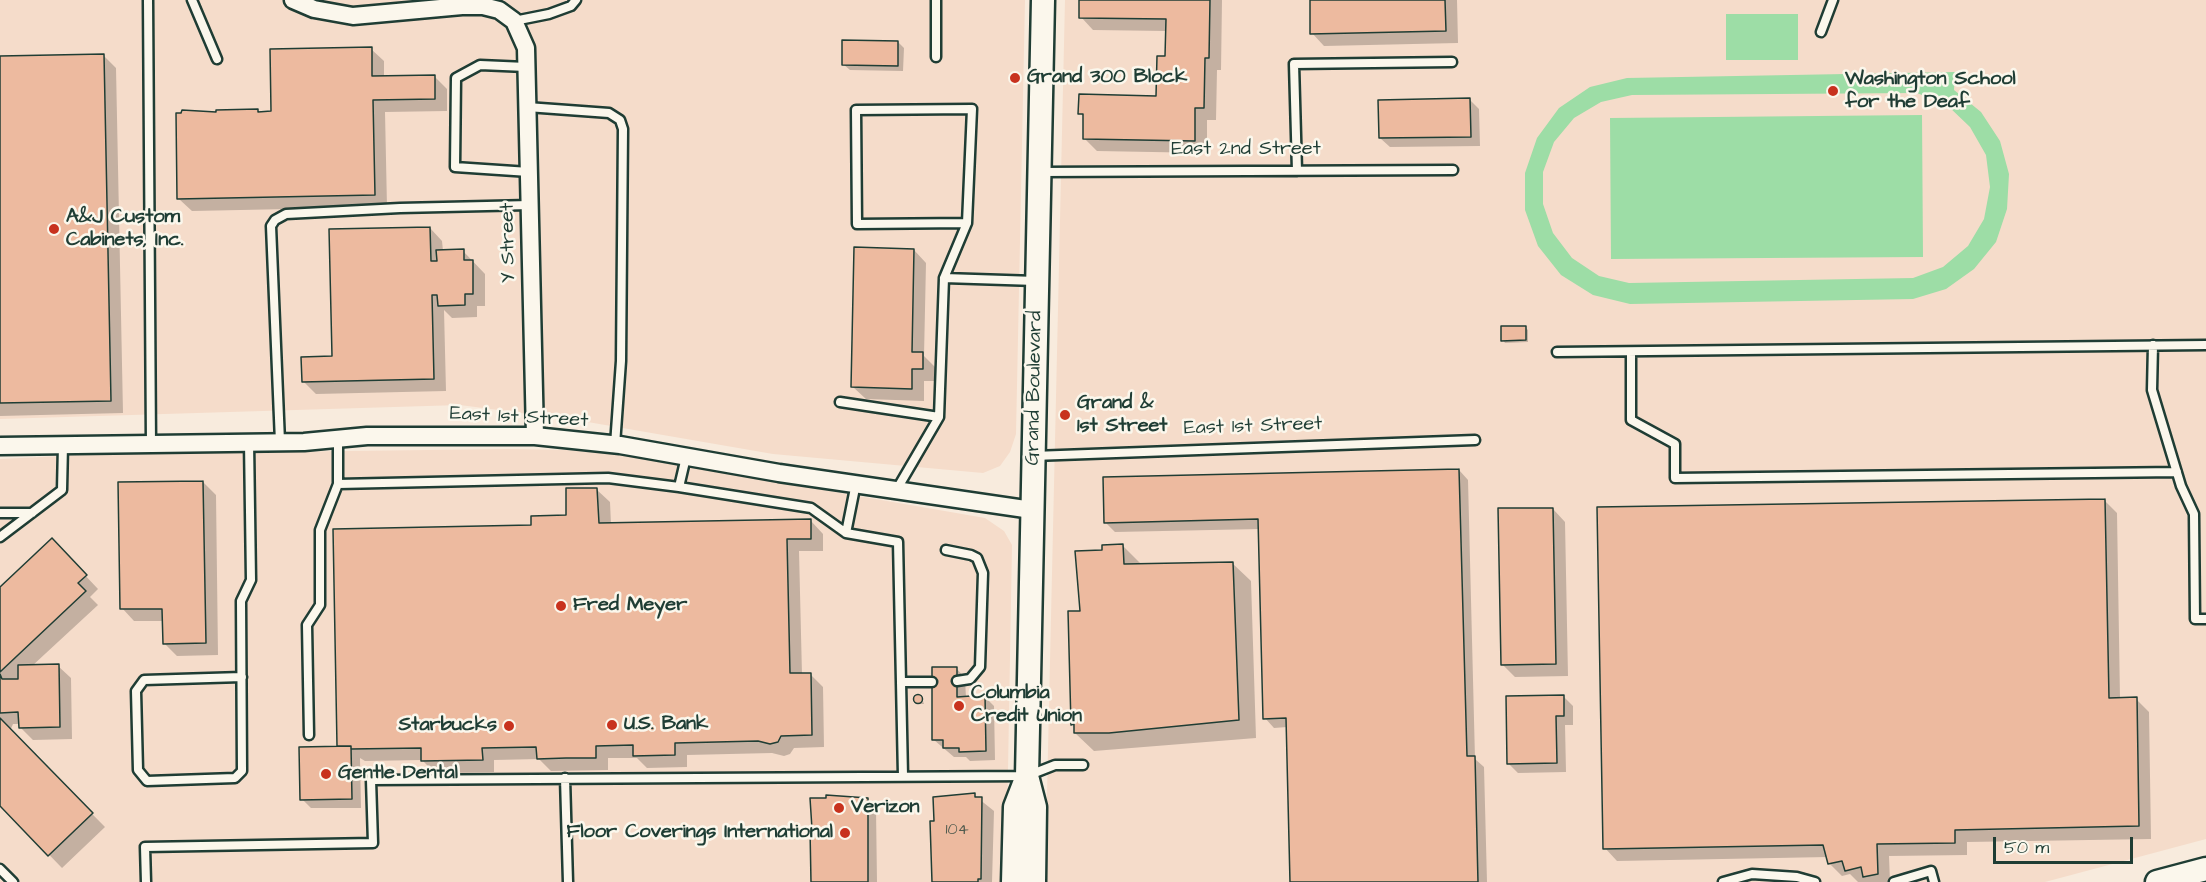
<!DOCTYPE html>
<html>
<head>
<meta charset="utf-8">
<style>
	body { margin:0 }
	#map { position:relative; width:2206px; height:882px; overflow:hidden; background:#f8ebdd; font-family:"Architects Daughter",sans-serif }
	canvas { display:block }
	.scale { position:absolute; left:1993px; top:837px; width:140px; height:27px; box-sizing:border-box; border:3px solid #1f3d34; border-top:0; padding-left:8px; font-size:18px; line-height:21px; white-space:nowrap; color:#1f3d34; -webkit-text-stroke:4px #fbf7ec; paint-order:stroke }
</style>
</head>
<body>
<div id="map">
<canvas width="2206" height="882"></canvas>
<div class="scale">50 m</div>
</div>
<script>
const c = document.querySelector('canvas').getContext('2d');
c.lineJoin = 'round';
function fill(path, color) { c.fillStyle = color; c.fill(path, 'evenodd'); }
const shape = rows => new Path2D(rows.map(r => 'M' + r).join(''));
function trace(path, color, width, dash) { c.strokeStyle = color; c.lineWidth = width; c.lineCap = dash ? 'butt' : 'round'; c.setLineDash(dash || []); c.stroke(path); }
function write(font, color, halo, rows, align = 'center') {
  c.font = font + ' "Architects Daughter",sans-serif'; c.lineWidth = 5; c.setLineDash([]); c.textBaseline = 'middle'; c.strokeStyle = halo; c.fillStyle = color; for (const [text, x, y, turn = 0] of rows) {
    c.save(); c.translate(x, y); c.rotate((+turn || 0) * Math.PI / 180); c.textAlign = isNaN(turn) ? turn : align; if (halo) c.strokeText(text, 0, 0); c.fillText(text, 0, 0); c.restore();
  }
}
fill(shape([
	[0,0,1025,0,1016,434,1010,452,1000,466,983,473,773,454,582,421,460,405,0,419],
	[1065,0,2206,0,2206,839,2045,882,1045,882],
	[509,449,566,450,622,455,985,518,1004,531,1012,545,1006,882,0,882,0,459,103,454]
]), '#f5dcca');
fill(shape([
	[1726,14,1798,14,1798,60,1726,60],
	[1955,72,1954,90,1981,112,2000,141,2009,174,2007,209,1996,242,1974,269,1946,289,1913,299,1630,304,1593,295,1561,275,1538,246,1525,210,1525,173,1537,138,1559,108,1590,87,1627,78],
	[1917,93,1947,105,1970,127,1986,155,1990,187,1984,219,1968,246,1943,267,1913,278,1629,283,1599,276,1572,258,1553,233,1543,204,1543,172,1554,142,1574,118,1601,102,1632,95],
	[1922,115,1923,257,1611,259,1610,118]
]), '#9ddda6');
fill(shape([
	[1081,0,1222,0,1221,70,1217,70,1216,120,1207,120,1207,153,1097,151,1084,138,1084,117,1080,113,1158,97,1167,58,1167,31,1093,30,1081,17],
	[1311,0,1457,0,1458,43,1324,46,1312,33],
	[898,42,904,48,903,71,850,70,843,64],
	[371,49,384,61,384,77,434,76,447,89,447,111,385,112,387,207,192,211,179,199,217,114,257,110,260,113,273,113],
	[104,56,116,68,123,413,0,416,0,58],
	[1470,100,1479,109,1480,146,1390,147,1380,138],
	[430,228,442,241,443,251,463,251,485,274,485,306,477,306,477,317,452,318,444,310,446,391,316,394,303,381,333,358],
	[914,250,926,263,924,356,935,367,935,381,924,381,924,401,866,399,853,387],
	[1525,327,1528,330,1528,342,1505,343,1503,340],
	[1459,470,1468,480,1475,759,1484,767,1487,882,1291,882,1287,727,1274,728,1265,718,1260,529,1115,532,1106,523],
	[203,482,216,495,218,655,177,656,164,643,164,621,134,621,122,608],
	[597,490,610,502,611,525,811,521,823,534,823,551,799,551,802,675,810,674,823,687,824,747,794,748,790,754,784,756,772,753,687,755,687,767,647,768,637,758,608,758,608,770,551,771,539,759,494,760,494,772,435,773,422,760,365,761,360,758,361,808,311,808,302,799,339,748,334,530,532,526,568,517],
	[2104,500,2117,513,2120,699,2136,699,2149,712,2151,839,1967,842,1967,855,1889,856,1890,882,1858,882,1850,874,1842,876,1829,863,1828,857,1617,861,1605,848],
	[1553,509,1565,522,1568,676,1515,677,1502,664],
	[1123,546,1141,564,1232,563,1251,581,1256,738,1094,751,1075,733,1073,724,1081,612,1077,552,1104,552],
	[64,553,98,589,90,597,98,605,32,666,58,666,71,678,72,739,33,740,20,727,20,724,13,724,10,731,105,827,62,868,0,804,0,589],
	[956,668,965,678,966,698,985,697,994,706,995,760,970,761,966,757,954,757,934,740],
	[1563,696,1573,706,1573,725,1565,725,1566,772,1518,773,1509,764],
	[917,698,922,698,924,704,919,704],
	[974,795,994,811,992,882,933,882,935,822],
	[867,799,876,809,877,882,812,882]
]), '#0003');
const building = shape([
	[1079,0,1210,0,1209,58,1205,58,1204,108,1195,108,1195,141,1083,139,1083,114,1078,114,1079,94,1156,96,1157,56,1165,56,1166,19,1079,18,1079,0],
	[1310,0,1445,0,1446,31,1310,34,1310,0],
	[842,40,898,41,898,66,842,65,842,40],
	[372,47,372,76,435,75,435,99,373,100,375,195,177,199,176,113,181,113,182,110,216,112,216,110,258,109,258,112,271,111,270,49,372,47],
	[104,54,111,401,0,403,0,56,104,54],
	[1470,98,1471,137,1379,138,1378,100,1470,98],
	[430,227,431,261,437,261,436,250,464,249,464,260,473,260,473,294,465,294,465,305,438,306,437,295,432,295,434,379,302,382,301,357,332,356,329,229,430,227],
	[854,247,914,249,912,352,923,352,923,369,912,369,912,389,851,387,854,247],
	[1501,326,1526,326,1526,340,1501,341,1501,326],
	[1459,469,1467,756,1475,756,1478,882,1290,882,1286,718,1263,719,1258,519,1104,523,1103,477,1459,469],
	[203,481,206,643,163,644,162,609,120,609,118,482,203,481],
	[566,488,597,488,599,523,811,519,811,539,787,539,790,673,811,673,812,735,781,736,778,742,770,744,758,741,675,743,675,755,633,756,633,745,596,746,596,758,566,758,537,759,536,747,482,748,483,760,421,761,421,748,351,749,351,746,337,746,333,529,531,525,531,516,566,515,566,488],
	[2105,499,2109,698,2137,697,2139,826,1955,830,1955,843,1877,844,1878,874,1863,877,1861,867,1845,871,1842,861,1828,864,1823,845,1603,849,1597,507,2105,499],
	[1498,508,1553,508,1556,664,1501,665,1498,508],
	[52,538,87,575,78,583,86,591,0,672,0,587,52,538],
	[1123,544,1124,564,1233,562,1239,720,1109,733,1074,733,1074,724,1071,725,1068,611,1080,611,1075,551,1102,550,1102,545,1123,544],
	[59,664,60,727,19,728,18,712,0,713,0,674,2,679,18,679,18,665,59,664],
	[932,667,957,667,957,697,985,695,986,751,959,752,959,748,943,748,943,740,932,740,932,667],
	'913.5 699a4.5 4.5 0 1 1 9 0a4.5 4.5 0 1 1-9 0Z',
	[1564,695,1564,716,1556,716,1557,763,1507,764,1506,696,1564,695],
	[0,718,93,813,48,856,0,806,0,718],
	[351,746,352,799,300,800,299,747,351,746],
	[975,793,975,797,982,797,981,879,978,879,978,882,932,882,930,821,934,821,933,797,975,793],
	[826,795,868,798,868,882,811,882,810,829,812,829,810,798,826,798,826,795]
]);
fill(building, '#edba9f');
trace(building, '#1f3d34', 1.5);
const lane = shape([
	[148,0,151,444],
	[192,0,217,59],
	[936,0,936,57],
	[514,21,549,14,571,6,576,0],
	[1821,32,1833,0],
	[526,67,480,65,456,78,455,167,529,172],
	[527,107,609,113,620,120,623,129,621,361,615,445],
	[1297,171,1294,64,1452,62],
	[1040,172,1453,170],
	[944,278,967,223,972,109,856,110,857,224,967,223],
	[2153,345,2152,390,2181,486,2194,514,2195,619,2206,619],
	[1557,352,2206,345],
	[1631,353,1631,420,1675,444,1675,478,2177,472],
	[840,402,939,417],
	[338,438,338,484,608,478,679,487],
	[280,442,271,226,275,220,286,214,400,208,530,205],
	[1033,456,1475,440],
	[686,457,679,487,811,508,846,533,898,542,903,776],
	[897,489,939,417,944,278,1036,281],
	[0,513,32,513],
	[846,533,856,483],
	[0,537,62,490,63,445],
	[946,550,971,555,977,558,983,573,980,667,970,679,957,681],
	[242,677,144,680,136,691,138,770,147,781,235,778,242,771,241,601,251,580,249,442],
	[901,682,932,682],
	[309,735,307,625,320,605,320,530,338,484],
	[565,778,568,882],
	[0,869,13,882],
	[146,882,145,847,373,843,371,780,1027,776,1055,765,1083,765],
	[1723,882,1752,874,1797,877,1815,882],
	[1894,882,1931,871,1934,882]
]);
const street = shape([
	[293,0,314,9,353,16,462,6,483,6,499,10,514,21,526,48,535,436],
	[0,446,304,442,367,436,535,436,620,445,779,473,1032,510]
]);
const secondary = shape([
	[1013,882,1015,807,1027,776],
	[1034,882,1035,807,1027,776,1043,0],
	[2157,882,2206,869]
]);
trace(lane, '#1f3d34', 13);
trace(street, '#1f3d34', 21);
trace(secondary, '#1f3d34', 27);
trace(lane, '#fbf7ec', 8);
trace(street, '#fbf7ec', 16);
trace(secondary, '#fbf7ec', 22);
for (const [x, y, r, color] of [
	[1015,78,6,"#c8321e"],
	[1833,91,6,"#c8321e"],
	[54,229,6,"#c8321e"],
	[1065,415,6,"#c8321e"],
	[561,606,6,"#c8321e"],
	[959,706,6,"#c8321e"],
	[612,725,6,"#c8321e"],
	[509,726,6,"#c8321e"],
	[326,774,6,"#c8321e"],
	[839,808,6,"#c8321e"],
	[845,833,6,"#c8321e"]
]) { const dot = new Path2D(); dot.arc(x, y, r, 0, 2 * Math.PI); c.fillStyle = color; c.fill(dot); trace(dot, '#fbf7ec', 2); }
write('16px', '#525c4f', null, [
	["104",957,831]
]);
write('bold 20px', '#1f3d34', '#fbf7ec', [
	["Grand 300 Block",1027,78],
	["Washington School",1845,80],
	["for the Deaf",1845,103],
	["A&J Custom",66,218],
	["Cabinets, Inc.",66,241],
	["Grand &",1077,404],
	["1st Street",1077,427],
	["Fred Meyer",573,606],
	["Columbia",971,694],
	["Credit Union",971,717],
	["U.S. Bank",624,725],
	["Starbucks",497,726,"right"],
	["Gentle Dental",338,774],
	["Verizon",851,808],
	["Floor Coverings International",833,833,"right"]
], 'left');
write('20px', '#1f3d34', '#fbf7ec', [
	["East 2nd Street",1246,150],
	["Y Street",509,243,-91],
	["Grand Boulevard",1035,388,-89],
	["East 1st Street",519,418,3],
	["East 1st Street",1253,427,-2]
]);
</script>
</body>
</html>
